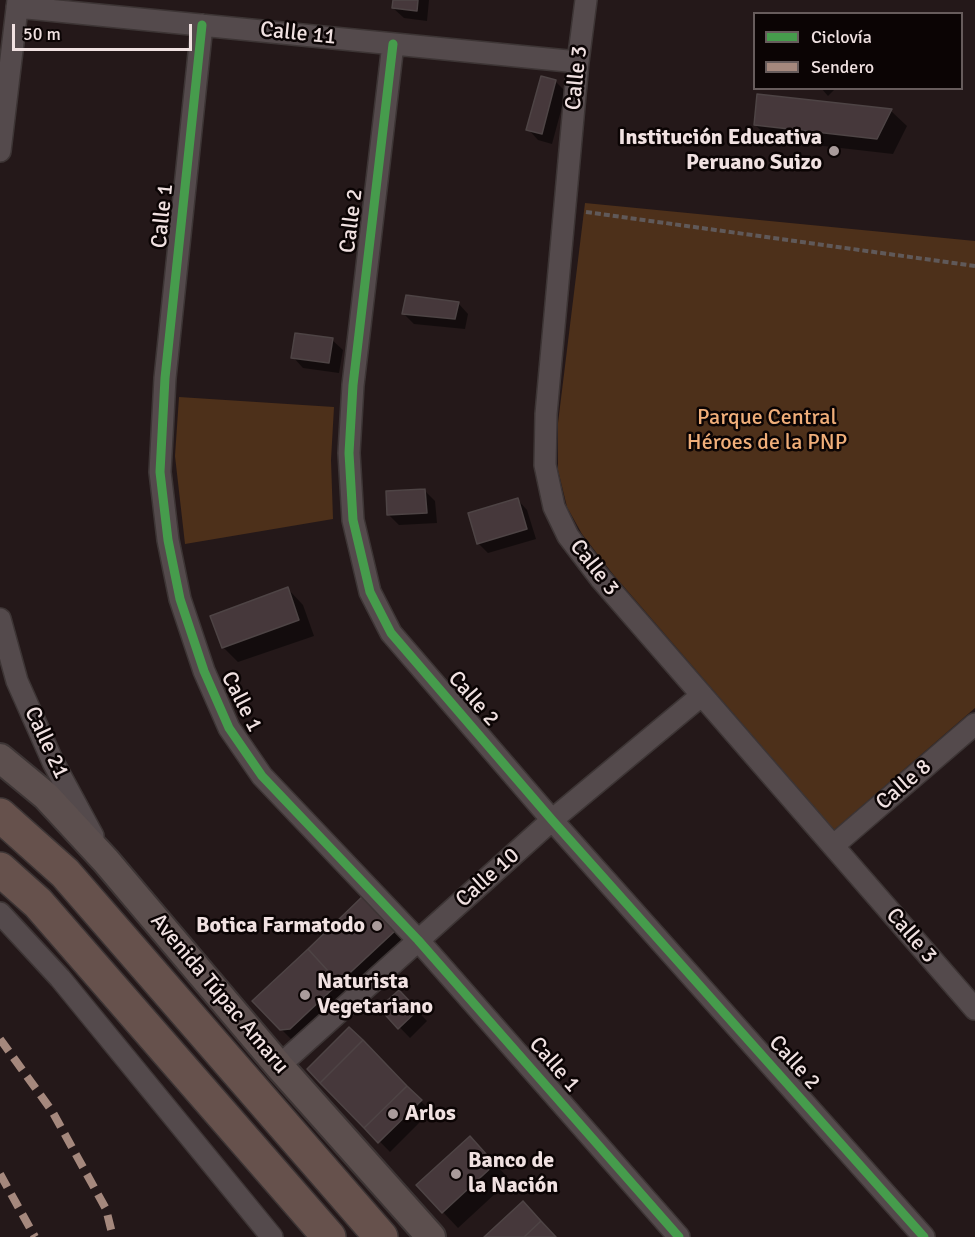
<!DOCTYPE html>
<html>
<head>
<meta charset="utf-8">
<style>
	body { margin:0 }
	#map { position:relative; width:975px; height:1237px; overflow:hidden; background:#241819; font-family:Signika,sans-serif }
	canvas { display:block }
	.legend { position:absolute; left:753px; top:12px; width:210px; height:78px; box-sizing:border-box; background:#0b0404; border:2px solid #675c5c; margin:0; padding:8px 10px; list-style:none; font-size:18px; color:#f0e1e1 }
	.legend li { display:flex; align-items:center; gap:12px; height:30px }
	.legend b { width:30px; border:2px solid #675c5c }
	.scale { position:absolute; left:12px; top:24px; width:180px; height:27px; box-sizing:border-box; border:3px solid #f0e1e1; border-top:0; padding-left:8px; font-size:18px; line-height:21px; white-space:nowrap; color:#f0e1e1; -webkit-text-stroke:4px #0b0404; paint-order:stroke }
</style>
</head>
<body>
<div id="map">
<canvas width="975" height="1237"></canvas>
<ul class="legend">
<li><b style="height:8px;background:#469c4c"></b>Ciclovía</li>
<li><b style="height:8px;background:#a5887d"></b>Sendero</li>
</ul>
<div class="scale">50 m</div>
</div>
<script>
const c = document.querySelector('canvas').getContext('2d');
c.lineJoin = 'round';
function fill(path, color) { c.fillStyle = color; c.fill(path, 'evenodd'); }
const shape = rows => new Path2D(rows.map(r => 'M' + r).join(''));
function trace(path, color, width, dash) { c.strokeStyle = color; c.lineWidth = width; c.lineCap = dash ? 'butt' : 'round'; c.setLineDash(dash || []); c.stroke(path); }
function write(font, color, halo, rows, align = 'center') {
  c.font = font + ' Signika,sans-serif'; c.lineWidth = 5; c.setLineDash([]); c.textBaseline = 'middle'; c.strokeStyle = halo; c.fillStyle = color; for (const [text, x, y, turn = 0] of rows) {
    c.save(); c.translate(x, y); c.rotate((+turn || 0) * Math.PI / 180); c.textAlign = isNaN(turn) ? turn : align; if (halo) c.strokeText(text, 0, 0); c.fillText(text, 0, 0); c.restore();
  }
}
fill(shape([
	[585,203,975,241,975,708,834,830,612,573,582,534,567,507,558,470,558,423],
	[179,397,334,407,331,460,333,519,185,544,175,456]
]), '#4d301a');
fill(shape([
	[394,0,429,0,427,21,404,18,393,8],
	[555,81,566,92,552,144,538,140,528,129],
	[821,88,836,88,828,96],
	[758,96,891,111,907,126,893,154,771,140,755,125],
	[458,303,468,314,465,329,414,324,403,313],
	[332,340,343,350,339,373,303,368,293,357],
	[425,491,435,501,437,523,399,525,389,515],
	[517,499,527,510,536,539,488,553,478,543],
	[288,589,303,605,314,636,238,662,223,647],
	[364,898,416,951,297,1045,281,1029],
	[399,992,427,1021,410,1038,382,1009],
	[309,1069,405,1086,431,1111,390,1152],
	[485,1153,510,1180,458,1228,443,1212]
]), '#0007');
const building = shape([
	[393,0,418,0,417,11,392,8,393,0],
	[541,76,556,80,542,134,526,130,541,76],
	[757,94,892,109,877,139,754,125,757,94],
	[406,295,459,302,455,319,402,314,406,295],
	[295,333,333,338,329,363,291,358,295,333],
	[425,489,427,513,387,515,386,491,425,489],
	[518,498,527,529,477,544,468,513,518,498],
	[288,587,299,620,222,648,210,616,288,587],
	[364,895,396,930,339,983,308,949,364,895],
	[308,949,339,983,290,1029,280,1030,252,1001,308,949],
	[399,990,418,1010,398,1029,379,1008,399,990],
	[349,1027,363,1040,320,1083,307,1069,349,1027],
	[363,1040,407,1086,364,1128,320,1083,363,1040],
	[407,1086,422,1100,378,1143,364,1128,407,1086],
	[470,1136,495,1164,442,1213,416,1185,470,1136],
	[523,1201,541,1221,524,1237,484,1237,523,1201],
	[541,1221,556,1237,524,1237,541,1221]
]);
fill(building, '#46383b');
trace(building, '#4e4445', 1.5);
const street = shape([
	[586,0,578,62,546,414,545,465,554,507,568,536,600,578,975,1009],
	[17,7,578,62],
	[202,25,165,378,160,472,168,540,180,599,204,671,229,728,262,776,418,940,679,1237],
	[393,44,353,385,349,453,353,520,370,592,391,633,552,820,924,1237],
	[0,151,18,0],
	[0,619,17,681,53,762,93,836],
	[833,846,975,724],
	[0,913,60,978,272,1237],
	[279,1066,552,820,702,695]
]);
const secondary = shape([
	[0,758,46,796,106,861,279,1066,431,1237]
]);
const highway = shape([
	[0,815,65,873,381,1237],
	[0,869,38,903,329,1237]
]);
trace(street, '#3d3535', 24);
trace(secondary, '#3d3535', 32);
trace(highway, '#3d3535', 36);
trace(shape([
	[586,212,975,266]
]), '#605959', 4, [6, 3]);
trace(street, '#544a4c', 21);
trace(secondary, '#5c4f4e', 28);
trace(highway, '#66514c', 33);
trace(shape([
	[0,1039,52,1111,106,1209,113,1237],
	[0,1174,35,1237]
]), '#a5887d', 8, [15, 8]);
trace(shape([
	[202,25,165,378,160,472,168,540,180,599,204,671,229,728,262,776,418,940,679,1237],
	[393,44,353,385,349,453,353,520,370,592,391,633,552,820,924,1237]
]), '#469c4c', 9);
for (const [x, y, r, color] of [
	[834,151,6,"#a99b9b"],
	[377,926,6,"#a99b9b"],
	[305,995,6,"#a99b9b"],
	[393,1114,6,"#a99b9b"],
	[456,1174,6,"#a99b9b"]
]) { const dot = new Path2D(); dot.arc(x, y, r, 0, 2 * Math.PI); c.fillStyle = color; c.fill(dot); trace(dot, '#0b0404', 2); }
write('22px', '#f0e1e1', '#0b0404', [
	["Calle 11",298,34,6],
	["Calle 3",577,78,-84],
	["Calle 1",163,216,-84],
	["Calle 2",352,221,-83],
	["Calle 3",594,568,52],
	["Calle 2",473,699,49],
	["Calle 1",241,702,63],
	["Calle 21",46,743,65],
	["Calle 8",904,785,-41],
	["Calle 10",488,878,-42],
	["Calle 3",911,936,49],
	["Avenida Túpac Amaru",219,994,50],
	["Calle 2",794,1063,48],
	["Calle 1",554,1065,49]
]);
write('bold 22px', '#f0e1e1', '#0b0404', [
	["Institución Educativa",822,138,"right"],
	["Peruano Suizo",822,163,"right"],
	["Botica Farmatodo",365,926,"right"],
	["Naturista",317,982],
	["Vegetariano",317,1007],
	["Arlos",405,1114],
	["Banco de",468,1161],
	["la Nación",468,1186]
], 'left');
write('22px', '#f0ae79', '#0b0404', [
	["Parque Central",767,418],
	["Héroes de la PNP",767,443]
]);
</script>
</body>
</html>
